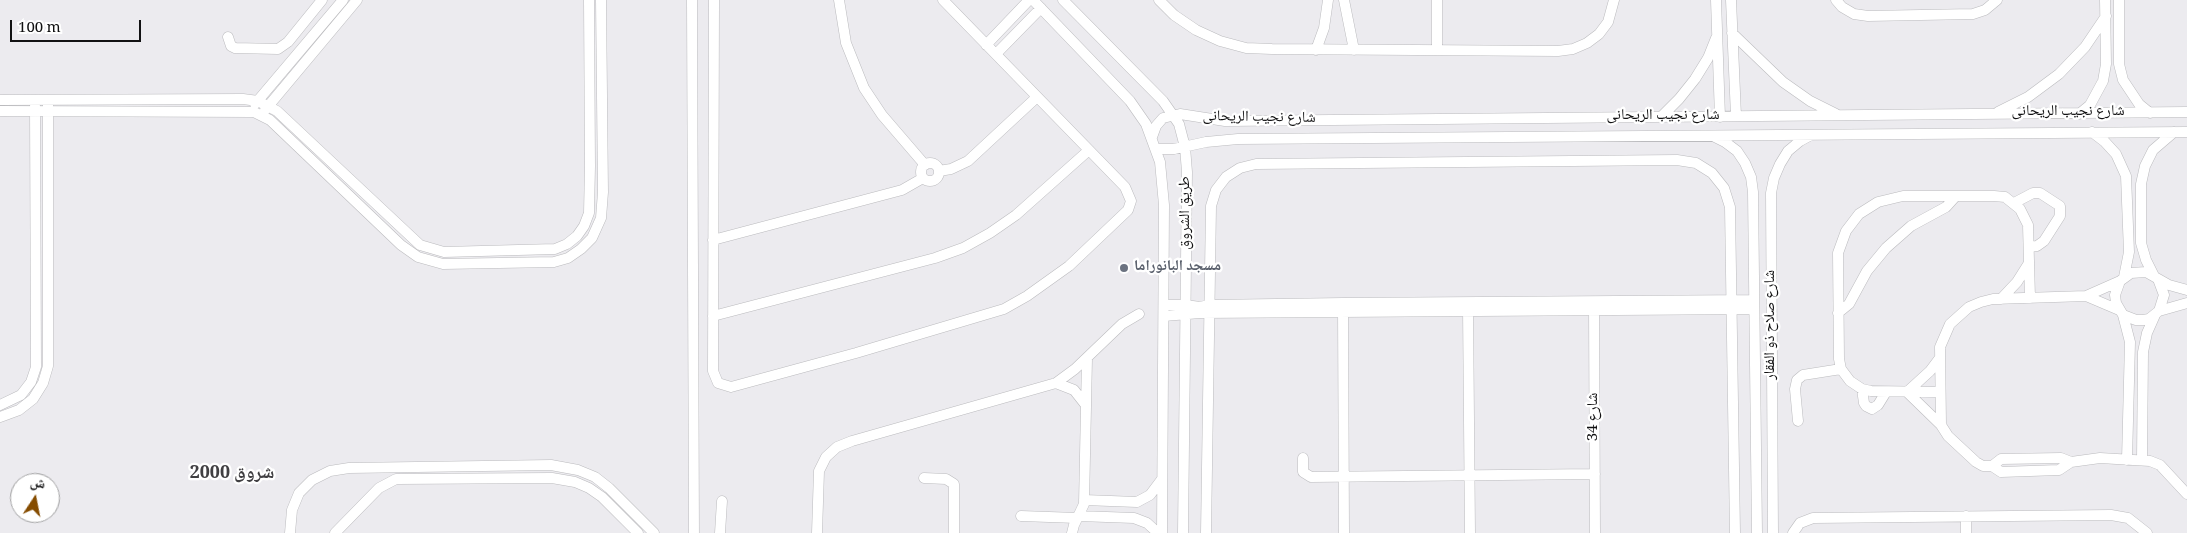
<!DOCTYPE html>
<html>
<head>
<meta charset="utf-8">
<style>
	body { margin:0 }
	#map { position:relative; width:2187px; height:533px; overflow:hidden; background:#ecebef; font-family:Georgia,"Noto Naskh Arabic",serif }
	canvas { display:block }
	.north { position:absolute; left:10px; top:473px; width:50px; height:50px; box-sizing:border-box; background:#fff; border:1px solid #a0a0a1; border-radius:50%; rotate:11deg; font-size:14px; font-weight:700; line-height:20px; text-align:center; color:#121213 }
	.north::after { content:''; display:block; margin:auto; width:18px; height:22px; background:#854c00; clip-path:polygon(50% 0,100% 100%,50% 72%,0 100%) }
	.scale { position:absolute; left:10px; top:20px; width:131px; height:22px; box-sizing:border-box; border:2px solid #121213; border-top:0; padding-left:6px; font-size:15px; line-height:18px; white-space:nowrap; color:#121213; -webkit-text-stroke:4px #fff; paint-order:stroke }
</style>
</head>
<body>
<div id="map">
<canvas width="2187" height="533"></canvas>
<div class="north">ش</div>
<div class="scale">100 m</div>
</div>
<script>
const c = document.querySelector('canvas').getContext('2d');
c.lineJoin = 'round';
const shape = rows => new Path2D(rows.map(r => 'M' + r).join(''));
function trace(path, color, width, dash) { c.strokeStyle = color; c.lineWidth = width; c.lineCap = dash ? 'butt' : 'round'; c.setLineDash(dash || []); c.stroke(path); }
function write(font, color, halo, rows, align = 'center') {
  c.font = font + ' Georgia,"Noto Naskh Arabic",serif'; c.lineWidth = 4.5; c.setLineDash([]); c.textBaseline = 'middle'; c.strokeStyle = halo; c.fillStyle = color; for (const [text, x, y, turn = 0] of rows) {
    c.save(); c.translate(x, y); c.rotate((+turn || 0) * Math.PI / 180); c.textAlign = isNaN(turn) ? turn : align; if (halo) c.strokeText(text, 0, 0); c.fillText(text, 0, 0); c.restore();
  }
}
const minor = shape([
	[692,0,694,533],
	[714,0,713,371,718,383,731,387,856,353,1004,309,1027,296,1069,266,1128,210,1131,201,1125,187,943,0],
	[839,0,846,43,864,88,882,115,925,165],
	[1033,0,1130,101,1146,124,1160,162,1164,205,1162,533],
	[1063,0,1163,101,1179,124,1185,147,1187,172,1183,533],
	[1159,0,1174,15,1196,30,1220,41,1246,48,1272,49,1558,51,1573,49,1587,43,1599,34,1608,22,1614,0],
	[1344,0,1354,50],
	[1437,0,1437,50],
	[1716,0,1720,117],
	[1731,0,1736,116],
	[1836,0,1842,7,1854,14,1868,16,1973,14,1985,10,1997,0],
	[2119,0,2119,64,2123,80,2139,104,2150,113],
	[1732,33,1783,82,1810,101,1836,114],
	[228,37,231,46,235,48,278,49,288,42,322,0],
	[986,45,1029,0],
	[1316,50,1324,28,1328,0],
	[996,54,1041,8],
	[0,100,243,99,258,101,277,111,420,245,444,252,555,249,567,244,577,236,584,226,589,213,590,166,589,0],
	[255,104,343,0],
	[265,110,357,0],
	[0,111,254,112,270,120,401,245,418,257,443,264,554,262,568,258,581,249,592,238,601,218,603,192,601,0],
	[1998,112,2028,97,2059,74,2085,47,2106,16],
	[2079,114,2090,105,2103,81,2106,64,2105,0],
	[1661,117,1679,99,1695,79,1708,58,1716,38],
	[2092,132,2105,142,2116,154,2126,176,2129,252,2124,277],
	[1152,137,1156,126,1163,118,1180,114,1225,121,2187,112],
	[1715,137,1725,142,1737,151,1745,163,1751,177,1753,192,1757,533],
	[1157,149,1174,149,1206,142,1238,139,2187,132],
	'921 172a9 9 0 1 1 18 0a9 9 0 1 1-18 0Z',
	[939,171,951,169,968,161,1037,97],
	[2014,203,2033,193,2040,193,2060,206,2060,216,2044,241,2037,246,2029,247],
	[713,240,902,190,923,178],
	[2154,276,2146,260,2141,243,2141,184,2145,166,2153,150,2174,132],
	[2158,279,2164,295,2159,311,2149,319,2143,320,2136,320,2123,315,2116,303,2115,295,2120,281,2131,273,2146,272,2169,285,2187,290],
	[2086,296,2119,310],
	[2001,299,2017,282,2029,263],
	[1164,305,1185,305,1200,307,1209,305,1343,303,1754,300],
	[1594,305,1595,533],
	[1343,306,1344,533],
	[1468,307,1470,533],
	[2159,311,2187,303],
	[1838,313,1849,304,1867,271,1886,248,1911,226,1946,207,1956,196],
	[2123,315,2130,342,2127,460],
	[713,316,935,258,963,248,990,233,1016,215,1089,150],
	[1164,316,1200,313,1754,309],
	[1939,359,1930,371,1907,392,1941,425],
	[1056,383,1074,390,1085,404],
	[1862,389,1864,403,1866,406,1872,409,1878,405,1886,392],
	[1939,392,1871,391,1862,389,1850,381,1841,369,1839,359,1838,253,1846,231,1859,214,1878,202,1903,196,1994,196,2005,197,2020,209,2028,225,2030,298],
	[0,405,21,395,31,382,36,367,35,106],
	[0,417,19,410,33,399,43,383,48,366,48,104],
	[1798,421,1795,389,1797,380,1803,375,1841,369],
	[1303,458,1303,472,1311,477,1595,474],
	[2142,460,2143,352,2147,333,2155,315],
	[2071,462,2059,470,2001,472,1992,466,1983,466,1976,462,1948,436,1941,425,1940,347,1950,324,1969,307,1981,302,1993,299,2086,296,2120,281],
	[1992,466,2001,459,2061,458,2071,462,2100,458,2150,461,2160,465,2187,494],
	[924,478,946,479,954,484,954,533],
	[1084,500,1137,502,1150,495,1162,479],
	[1021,516,1077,518],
	[1079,516,1134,518,1147,523,1158,533],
	[1966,516,1966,533],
	[290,533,292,510,299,493,312,480,330,471,349,468,551,465,578,470,595,477,609,488,654,533],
	[335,533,379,488,396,479,552,478,575,482,589,488,602,497,638,533],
	[720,533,722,501],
	[817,533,819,471,826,457,837,447,852,441,1056,383,1075,369,1122,324,1139,314],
	[1072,533,1074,525,1084,504,1087,358],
	[1206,533,1211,206,1216,190,1226,177,1240,168,1256,164,1677,160,1696,163,1712,173,1724,188,1730,207,1735,533],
	[1773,533,1771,193,1774,178,1780,164,1788,151,1800,141,1811,135],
	[1793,533,1800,523,1813,518,2111,515,2128,518,2147,533]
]);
trace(minor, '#bbbbbe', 11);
trace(minor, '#fff', 10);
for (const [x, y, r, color] of [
	[1124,268,5,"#6b7280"]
]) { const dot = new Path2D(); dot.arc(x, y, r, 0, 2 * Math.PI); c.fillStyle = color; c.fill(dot); trace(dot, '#fff', 2); }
write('15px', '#121213', '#fff', [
	["شارع نجيب الريحانى",2068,113],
	["شارع نجيب الريحانى",1663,117],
	["شارع نجيب الريحانى",1259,119,1],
	["طريق الشروق",1187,213,-90],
	["شارع صلاح ذو الفقار",1772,325,-90],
	["شارع 34",1595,417,-90]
]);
write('bold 15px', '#5b616d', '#fff', [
	["مسجد البانوراما",1134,268]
], 'left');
write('bold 18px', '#403f42', '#fff', [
	["شروق 2000",232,476]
]);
</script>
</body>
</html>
